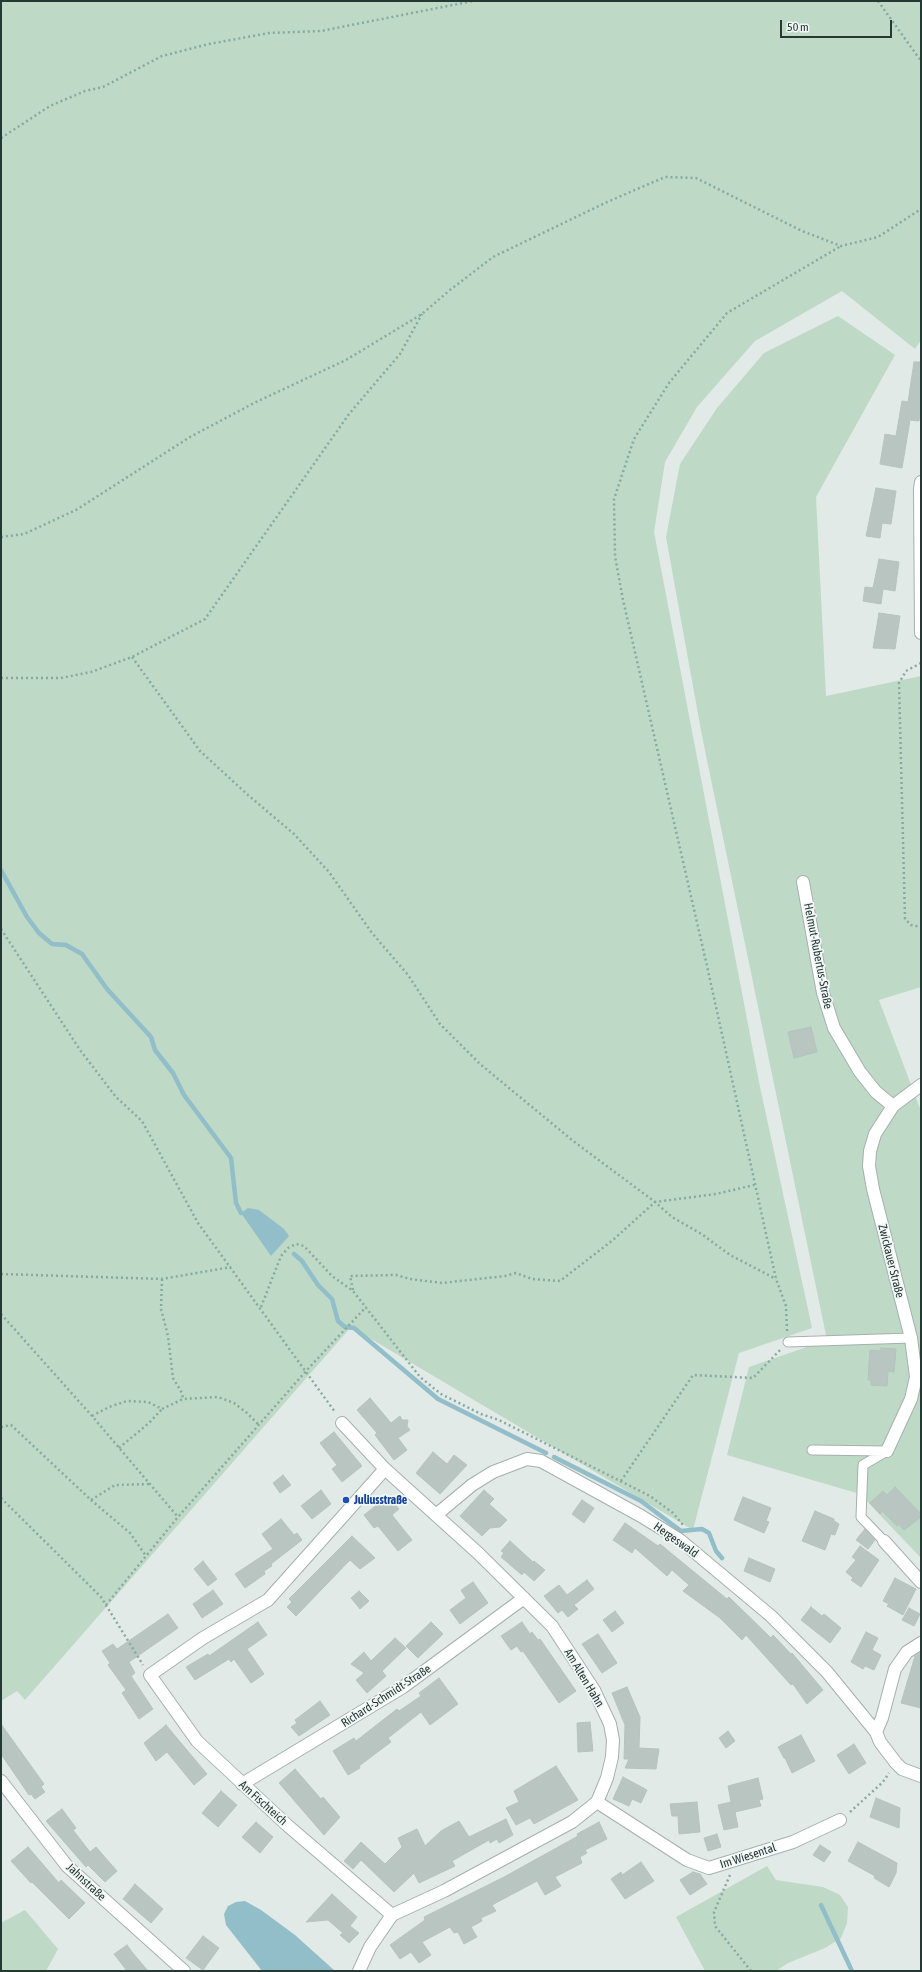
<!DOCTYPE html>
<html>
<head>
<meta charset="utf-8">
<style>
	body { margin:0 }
	#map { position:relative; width:922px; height:1972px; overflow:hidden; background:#e2eae7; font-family:"Asap Condensed",sans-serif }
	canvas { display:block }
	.frame { position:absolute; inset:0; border:2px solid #243934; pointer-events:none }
	.scale { position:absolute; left:780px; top:20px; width:112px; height:18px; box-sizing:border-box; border:2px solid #243934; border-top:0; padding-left:5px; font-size:12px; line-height:14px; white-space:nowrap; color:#243934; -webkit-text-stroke:3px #f2f7f5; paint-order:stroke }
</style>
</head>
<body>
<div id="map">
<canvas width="922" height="1972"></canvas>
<div class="frame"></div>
<div class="scale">50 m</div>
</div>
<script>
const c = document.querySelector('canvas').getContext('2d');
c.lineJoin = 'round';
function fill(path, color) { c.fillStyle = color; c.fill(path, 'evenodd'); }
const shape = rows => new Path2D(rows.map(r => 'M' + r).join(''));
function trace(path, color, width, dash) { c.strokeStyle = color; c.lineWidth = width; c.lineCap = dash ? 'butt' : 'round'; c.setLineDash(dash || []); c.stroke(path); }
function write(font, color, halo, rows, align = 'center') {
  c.font = font + ' "Asap Condensed",sans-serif'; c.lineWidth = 3.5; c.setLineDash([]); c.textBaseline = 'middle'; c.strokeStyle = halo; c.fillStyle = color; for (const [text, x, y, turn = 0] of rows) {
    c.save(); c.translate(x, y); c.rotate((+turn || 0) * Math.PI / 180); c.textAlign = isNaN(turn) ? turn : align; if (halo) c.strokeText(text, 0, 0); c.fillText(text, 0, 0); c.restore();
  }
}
fill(shape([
	[1,1,921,2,921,340,915,349,842,291,755,341,697,407,665,462,654,532,759,1082,812,1328,739,1353,693,1530,351,1327,25,1700,17,1691,1,1701],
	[838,316,895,355,816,497,826,696,921,676,921,987,879,1000,921,1111,921,1558,860,1494,727,1455,749,1367,827,1340,702,736,666,537,680,464,717,408,764,353],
	[767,1866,776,1880,823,1887,840,1895,848,1907,847,1923,841,1938,825,1948,788,1963,776,1971,705,1971,676,1917],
	[25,1910,58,1949,46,1971,1,1971,1,1923]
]), '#bed9c6');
fill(shape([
	[248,1208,259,1210,284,1229,289,1236,271,1256,241,1213],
	[245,1901,261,1910,295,1935,335,1971,262,1971,226,1925,224,1914,228,1906,236,1902]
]), '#91bec8');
trace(shape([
	[1,870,27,917,39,933,52,944,66,945,82,954,107,989,151,1037,155,1050,173,1073,184,1095,231,1158,236,1203,241,1213],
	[294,1254,302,1261,318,1285,332,1299,338,1321,345,1327,354,1328,438,1399,546,1453],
	[554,1457,641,1501,681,1531,702,1529,709,1533,716,1551,722,1558],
	[821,1905,852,1971]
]), '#91bec8', 4.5);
const building = shape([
	[914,362,921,362,921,408,919,421,910,420,902,468,880,464,885,434,896,436,902,401,908,402,914,362],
	[876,488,896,491,891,524,882,523,880,538,866,536,876,488],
	[879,559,899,562,895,591,883,589,881,604,863,601,865,587,873,588,879,559],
	[879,613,900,616,895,649,873,648,879,613],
	[811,1027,817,1052,794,1058,788,1032,811,1027],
	[881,1348,896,1349,894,1372,888,1371,887,1386,871,1385,871,1380,868,1380,870,1350,881,1351,881,1348],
	[370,1398,391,1423,400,1416,402,1420,408,1420,407,1426,410,1430,398,1438,407,1450,394,1460,375,1435,377,1433,357,1410,370,1398],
	[334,1432,362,1466,342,1482,332,1469,337,1465,320,1443,334,1432],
	[433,1452,447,1464,454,1455,467,1465,440,1494,416,1473,433,1452],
	[283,1475,291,1485,280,1493,273,1483,283,1475],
	[895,1487,921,1514,921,1517,904,1530,898,1524,897,1526,882,1511,880,1514,870,1503,883,1491,887,1495,895,1487],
	[321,1490,331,1504,312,1519,301,1506,321,1490],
	[484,1490,494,1499,489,1504,507,1520,500,1527,490,1528,482,1536,460,1516,484,1490],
	[388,1496,399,1509,392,1515,412,1540,398,1551,378,1526,374,1528,364,1515,388,1496],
	[743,1497,771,1508,766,1521,769,1522,764,1533,734,1520,743,1497],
	[582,1500,594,1508,584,1523,572,1514,582,1500],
	[815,1511,834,1519,834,1521,839,1524,835,1535,831,1534,825,1550,802,1541,815,1511],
	[281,1519,294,1535,297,1533,302,1540,271,1564,272,1566,264,1571,265,1574,245,1588,235,1574,273,1549,262,1534,281,1519],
	[625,1523,658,1546,660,1544,727,1599,729,1597,771,1638,773,1635,791,1654,792,1653,823,1690,807,1704,793,1684,791,1685,746,1635,742,1640,720,1618,683,1591,689,1585,672,1570,667,1576,635,1548,632,1553,613,1540,625,1523],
	[865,1529,875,1540,868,1549,856,1540,865,1529],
	[352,1536,375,1558,360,1569,350,1560,296,1616,287,1607,292,1602,289,1599,352,1536],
	[510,1541,533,1562,534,1561,545,1570,534,1581,524,1572,522,1575,501,1557,504,1553,501,1551,510,1541],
	[860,1546,879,1560,861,1587,851,1580,853,1578,846,1572,856,1560,852,1557,860,1546],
	[749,1558,775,1569,770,1582,744,1571,749,1558],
	[203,1561,217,1579,208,1586,194,1569,203,1561],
	[895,1578,916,1589,903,1615,887,1606,889,1604,883,1601,895,1578],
	[587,1580,594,1589,574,1605,578,1609,568,1617,562,1610,558,1613,544,1596,559,1585,567,1595,587,1580],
	[473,1582,488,1603,460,1624,450,1610,466,1598,461,1590,473,1582],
	[213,1590,223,1604,202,1618,193,1604,213,1590],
	[359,1591,369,1601,360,1609,351,1598,359,1591],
	[811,1607,822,1616,824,1614,841,1628,830,1643,801,1620,811,1607],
	[909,1608,920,1614,914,1626,902,1620,909,1608],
	[615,1611,624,1623,612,1632,603,1620,615,1611],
	[168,1614,178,1628,129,1662,135,1673,131,1676,153,1709,139,1719,122,1693,126,1690,108,1665,110,1663,102,1651,113,1644,117,1649,168,1614],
	[258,1622,267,1635,247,1649,264,1674,251,1683,234,1659,231,1662,229,1659,195,1680,186,1667,208,1654,209,1656,258,1622],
	[431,1622,443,1634,418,1658,406,1646,431,1622],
	[522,1622,530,1634,532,1632,538,1640,540,1639,576,1691,559,1703,523,1651,521,1652,517,1646,511,1650,501,1636,522,1622],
	[866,1632,878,1638,872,1650,881,1655,874,1670,865,1666,863,1669,851,1662,866,1632],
	[598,1634,617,1663,602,1673,582,1644,598,1634],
	[395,1638,406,1648,382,1671,386,1676,367,1693,356,1680,364,1673,351,1664,364,1652,371,1661,395,1638],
	[921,1652,921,1708,901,1703,915,1656,921,1652],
	[439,1678,458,1704,430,1725,421,1712,388,1738,391,1742,359,1766,360,1768,348,1775,333,1751,354,1738,356,1741,397,1709,399,1711,421,1696,419,1693,439,1678],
	[627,1687,640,1717,639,1748,659,1749,656,1769,625,1768,629,1759,624,1759,625,1725,612,1693,627,1687],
	[320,1701,330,1715,299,1736,291,1727,297,1723,295,1720,320,1701],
	[590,1722,593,1751,578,1752,577,1723,590,1722],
	[1,1724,44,1784,41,1787,45,1792,35,1799,31,1794,29,1795,1,1754,1,1724],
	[166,1725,207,1774,194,1785,167,1752,156,1761,144,1743,166,1725],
	[728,1731,735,1741,726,1748,719,1738,728,1731],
	[801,1735,815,1761,792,1773,785,1758,784,1758,778,1747,801,1735],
	[854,1744,866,1763,849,1774,837,1755,854,1744],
	[556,1766,578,1800,534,1824,530,1818,516,1825,506,1808,519,1802,514,1791,556,1766],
	[295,1769,321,1799,323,1797,340,1817,324,1835,279,1783,295,1769],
	[623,1777,647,1790,641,1803,632,1799,629,1806,613,1799,623,1777],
	[758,1778,763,1799,759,1800,761,1806,735,1812,738,1827,724,1830,718,1805,731,1802,728,1786,758,1778],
	[221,1791,237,1805,218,1827,202,1813,221,1791],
	[876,1798,900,1808,899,1828,870,1817,876,1798],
	[697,1802,700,1832,679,1834,678,1816,672,1816,670,1804,697,1802],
	[62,1809,76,1828,73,1830,90,1852,96,1847,117,1871,105,1882,88,1865,86,1867,46,1821,62,1809],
	[506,1819,513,1835,499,1843,497,1839,490,1843,489,1840,452,1861,455,1866,419,1883,414,1873,394,1892,361,1860,353,1869,344,1861,361,1842,385,1864,402,1847,398,1838,417,1829,425,1846,441,1831,459,1821,469,1837,506,1819],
	[256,1822,273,1837,260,1853,242,1837,256,1822],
	[599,1822,607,1839,585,1850,587,1853,580,1857,582,1863,555,1877,561,1886,545,1895,537,1881,492,1905,496,1911,481,1918,482,1921,471,1927,477,1937,464,1944,458,1932,454,1933,450,1927,422,1942,431,1955,419,1963,411,1952,400,1959,390,1945,425,1920,424,1917,504,1877,578,1836,577,1834,599,1822],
	[717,1834,721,1847,708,1851,704,1838,717,1834],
	[858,1842,897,1863,896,1873,889,1887,874,1878,875,1876,848,1861,858,1842],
	[820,1845,831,1852,824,1862,813,1855,820,1845],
	[28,1847,59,1883,61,1880,85,1903,69,1919,32,1882,31,1883,11,1861,28,1847],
	[641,1862,654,1881,625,1899,611,1879,621,1872,622,1875,641,1862],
	[693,1872,700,1874,707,1884,690,1895,680,1880,693,1872],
	[135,1884,163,1909,151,1923,123,1899,135,1884],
	[332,1894,357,1917,350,1926,359,1933,349,1943,340,1935,343,1933,328,1920,306,1922,332,1894],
	[203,1936,219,1948,203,1970,186,1958,203,1936],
	[127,1945,132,1952,148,1971,127,1971,114,1954,127,1945]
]);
fill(building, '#b8c5c0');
trace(building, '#b5c3be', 1);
const service = shape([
	[788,1342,911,1338],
	[812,1450,886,1451],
	[884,1541,861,1517,863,1465,887,1451]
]);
const minor = shape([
	[921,482,920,489,921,633],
	[803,882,823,993,834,1028,860,1072,876,1092,893,1106],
	[342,1423,385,1469,268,1600,203,1638,150,1675,197,1741,287,1825,392,1915],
	[887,1451,911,1399,916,1377,911,1338,873,1189,869,1166,870,1151,875,1134,893,1106,921,1085],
	[436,1515,472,1485,493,1472,527,1459,541,1461,641,1516,680,1540,771,1616,827,1672,876,1732],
	[884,1541,921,1582],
	[921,1643,907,1652,895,1669,882,1718,876,1732,880,1742,896,1763,902,1769,921,1776],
	[1,1781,67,1866,184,1971],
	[242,1784,403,1687,524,1598],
	[597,1802,687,1860,709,1868,793,1842,840,1820],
	[359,1971,370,1947,392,1915,444,1891,572,1822,597,1802,607,1778,612,1757,613,1740,610,1724,594,1690,552,1626,478,1553,385,1469]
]);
trace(service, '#a5b1ae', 11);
trace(minor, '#a5b1ae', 14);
trace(shape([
	[878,1,921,61],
	[1,138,50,106,85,91,103,87,162,56,209,44,269,33,321,31,473,1],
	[1,537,24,534,76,510,190,437,256,402,346,360,422,314,450,290,493,257,605,203,665,177,696,178,802,231,841,246,878,237,921,209],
	[132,657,200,751,248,795,294,834,329,872,372,933,408,975,440,1024,480,1064,572,1140,655,1202,672,1217,703,1235,730,1255,776,1279],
	[921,663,906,671,899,683,905,919,911,925,921,927],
	[1,678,61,678,91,672,132,657,205,619,349,414,400,354,422,314],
	[1,929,80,1050,116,1097,142,1121,198,1223,335,1412],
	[1,1274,162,1279,231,1267],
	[162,1279,161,1309,168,1336,173,1378,182,1393,183,1399],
	[353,1290,350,1276,396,1275,410,1279,442,1283,505,1276,516,1273,532,1279,560,1281,613,1240,655,1202,716,1194,754,1185],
	[261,1307,281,1256,288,1248,296,1244,304,1246,332,1276,353,1291,420,1377,441,1394,481,1414,499,1420,650,1496,673,1513,683,1525],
	[1,1314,92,1416,178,1517],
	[787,1331,786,1306,776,1279,707,966,623,600,615,556,614,499,634,439,669,383,727,313,841,246],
	[92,1416,109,1407,127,1401,148,1402,162,1409,183,1399,218,1397,234,1403,247,1413,259,1425],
	[1,1427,11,1425,91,1500,115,1485,150,1484],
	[119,1448,149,1423,162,1409],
	[621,1481,693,1375,753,1378,781,1349],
	[1,1498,101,1597,143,1665],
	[91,1500,130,1533,146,1556],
	[106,1605,178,1517,306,1371,366,1307],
	[850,1812,883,1782,889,1773],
	[730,1875,714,1912,715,1926,751,1971]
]), '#87aaa0', 2.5, [2, 3]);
trace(service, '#fff', 9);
trace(minor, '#fff', 12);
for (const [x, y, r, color] of [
	[346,1500,4,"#1a4fb4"]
]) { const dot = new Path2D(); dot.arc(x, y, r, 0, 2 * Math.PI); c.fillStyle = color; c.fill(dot); trace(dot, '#f2f7f5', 1.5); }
write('12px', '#243934', '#f2f7f5', [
	["Helmut-Rubertus-Straße",818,956,79],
	["Zwickauer Straße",891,1261,76],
	["Hergeswald",676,1540,35],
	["Am Alten Hahn",584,1678,59],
	["Richard-Schmidt-Straße",386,1696,-33],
	["Am Fischteich",263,1803,42],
	["Im Wiesental",748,1856,-18],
	["Jahnstraße",86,1882,43]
]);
write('bold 12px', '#164399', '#f2f7f5', [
	["Juliusstraße",354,1500]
], 'left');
</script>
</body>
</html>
